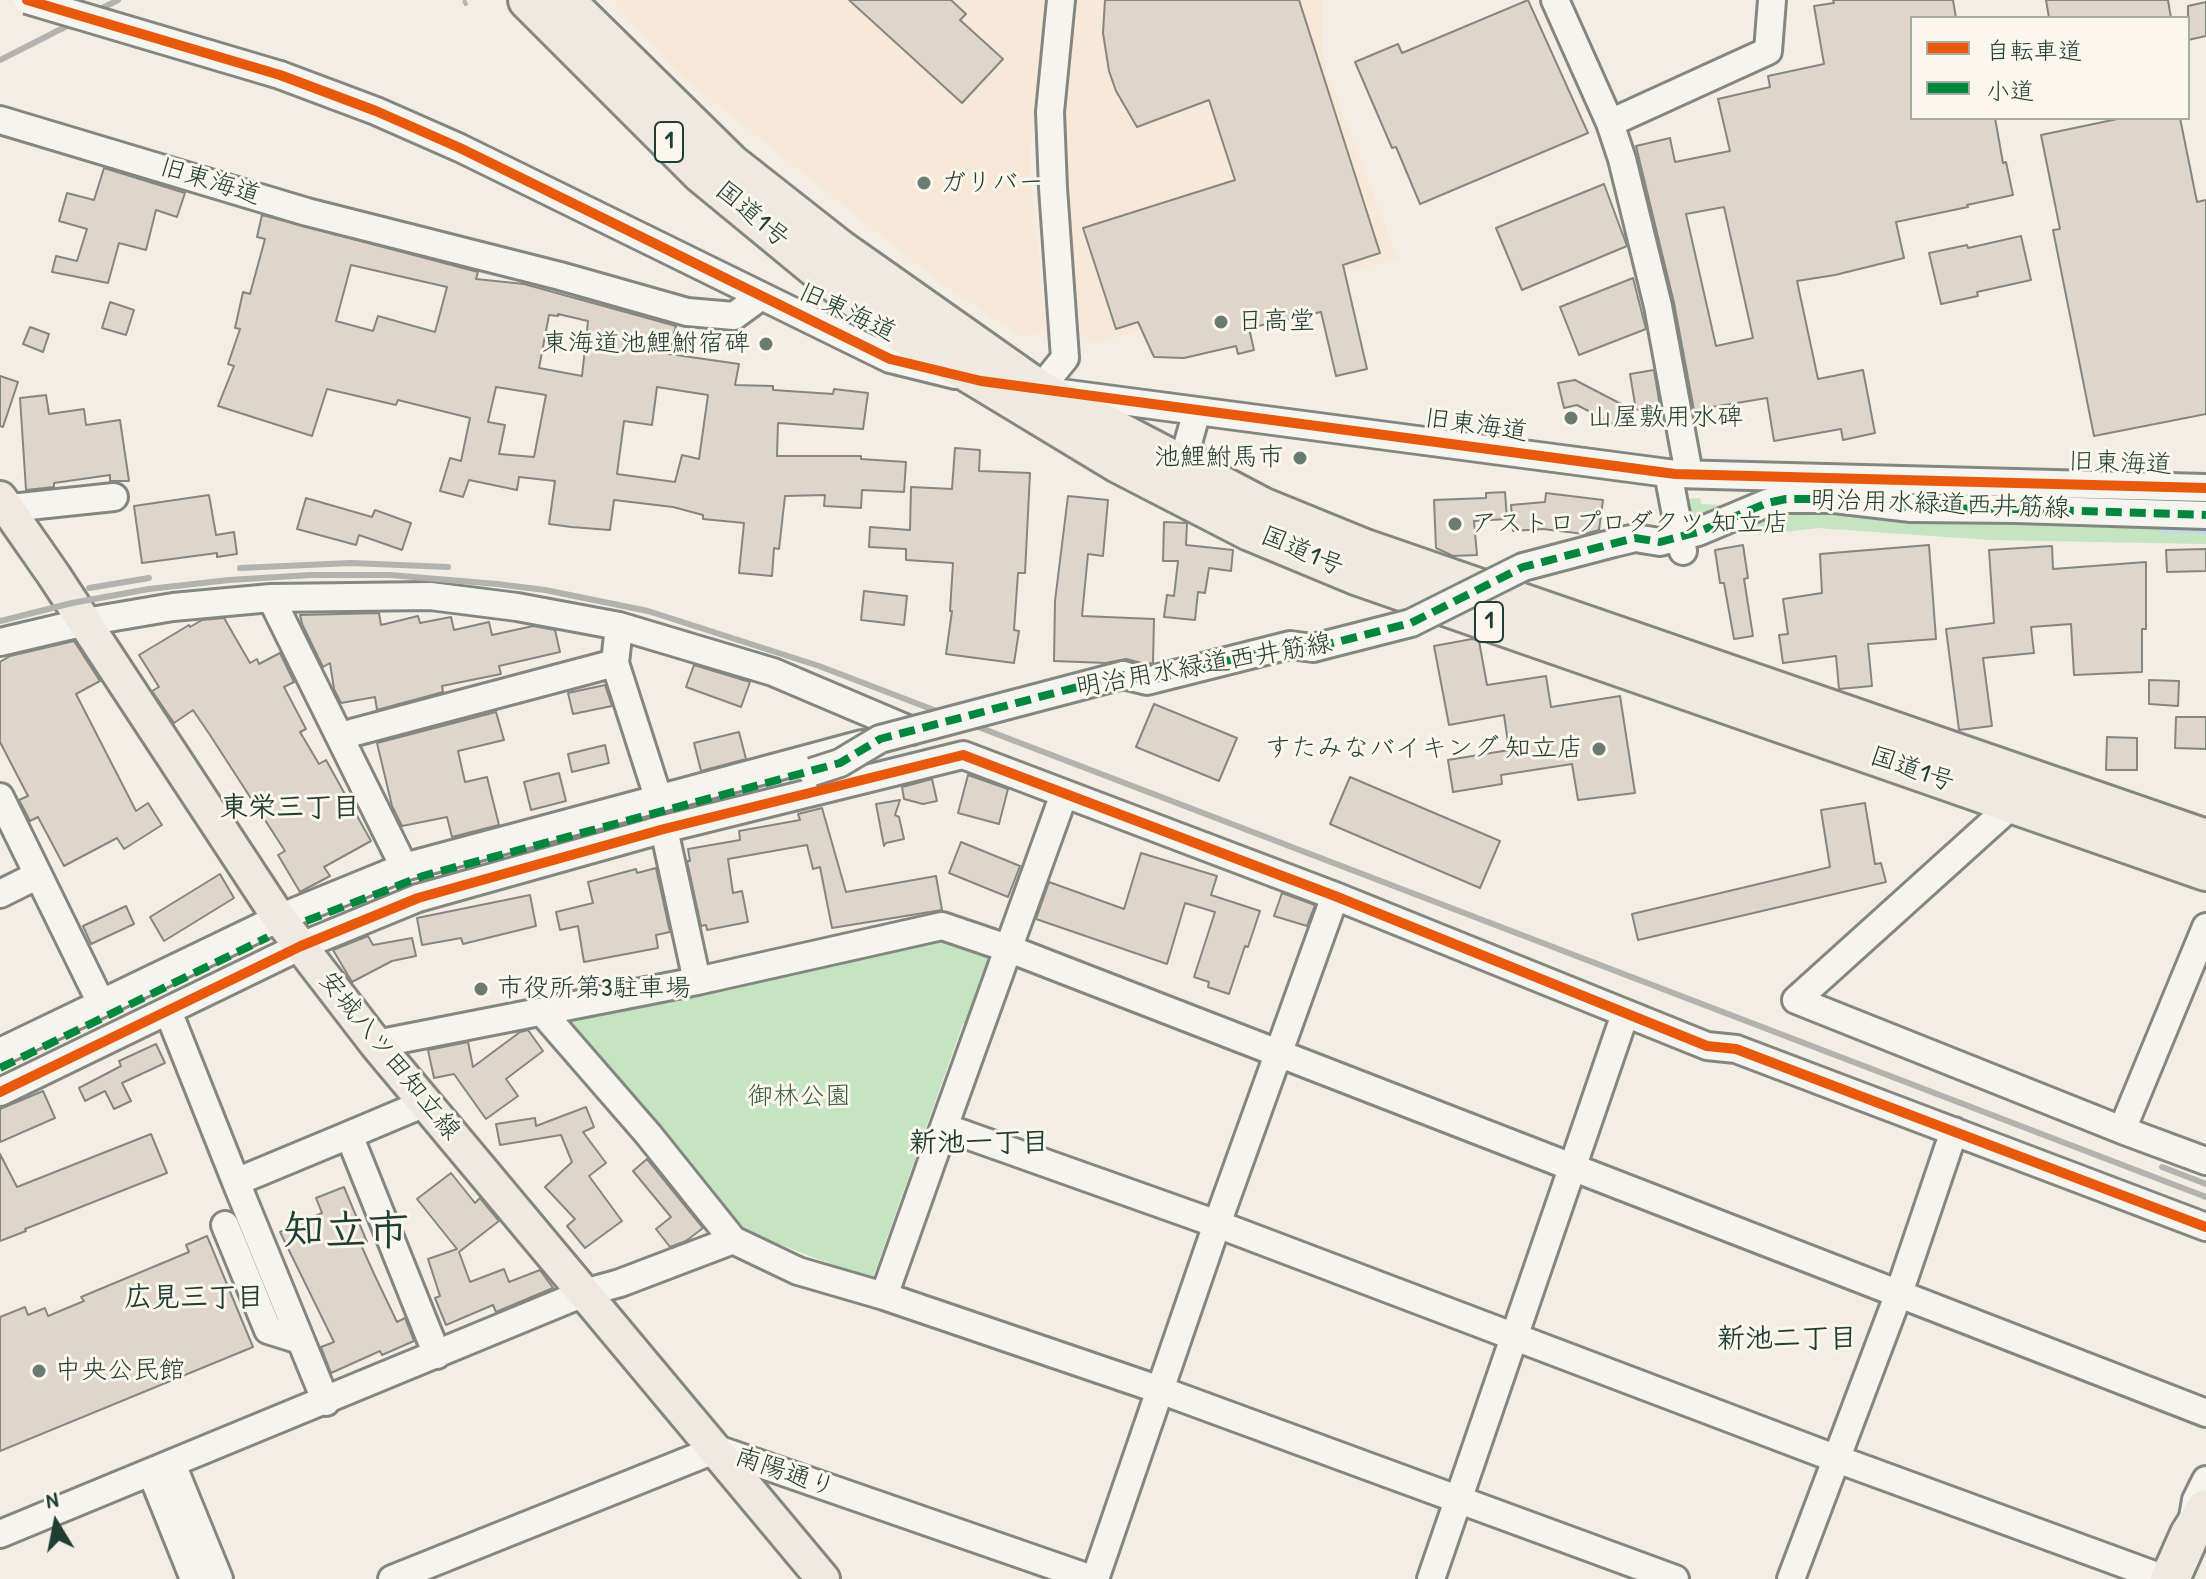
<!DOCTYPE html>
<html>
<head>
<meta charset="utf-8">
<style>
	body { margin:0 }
	#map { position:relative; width:2206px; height:1579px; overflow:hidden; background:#f4ede4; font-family:"Patrick Hand","Klee One",sans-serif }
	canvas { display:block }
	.legend { position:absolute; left:1910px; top:16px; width:280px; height:104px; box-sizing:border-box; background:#fbf7ec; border:2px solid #a3ada2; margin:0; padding:10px 14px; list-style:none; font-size:24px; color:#1f3d34 }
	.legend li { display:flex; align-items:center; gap:16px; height:40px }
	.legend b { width:40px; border:2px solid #a3ada2 }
	.north { position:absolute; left:16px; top:1483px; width:80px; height:80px; -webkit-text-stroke:6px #fbf7ec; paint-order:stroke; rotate:350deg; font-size:22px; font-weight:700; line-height:32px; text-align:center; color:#1f3d34 }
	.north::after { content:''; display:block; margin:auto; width:28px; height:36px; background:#1f3d34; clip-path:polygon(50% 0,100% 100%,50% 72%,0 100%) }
</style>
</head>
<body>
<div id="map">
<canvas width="2206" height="1579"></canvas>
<ul class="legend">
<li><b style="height:10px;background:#e8590c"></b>自転車道</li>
<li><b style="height:10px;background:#00873e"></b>小道</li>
</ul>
<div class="north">N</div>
</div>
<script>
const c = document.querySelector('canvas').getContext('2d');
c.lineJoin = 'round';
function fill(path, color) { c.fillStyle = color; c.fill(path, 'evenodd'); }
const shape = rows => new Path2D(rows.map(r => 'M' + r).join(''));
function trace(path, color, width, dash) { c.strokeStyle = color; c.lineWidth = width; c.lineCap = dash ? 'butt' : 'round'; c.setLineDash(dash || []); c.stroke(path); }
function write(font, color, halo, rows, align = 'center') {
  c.font = font + ' "Patrick Hand","Klee One",sans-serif'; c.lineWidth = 6; c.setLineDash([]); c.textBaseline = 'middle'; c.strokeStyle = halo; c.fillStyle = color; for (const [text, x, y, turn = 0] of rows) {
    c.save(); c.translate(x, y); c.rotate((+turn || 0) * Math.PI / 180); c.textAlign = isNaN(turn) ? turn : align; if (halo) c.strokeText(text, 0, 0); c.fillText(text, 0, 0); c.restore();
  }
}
fill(shape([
	[613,0,1049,0,1029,159,1046,331,1022,337,942,284,678,73],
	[1077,0,1321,0,1323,61,1397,258,1095,343,1081,335,1061,152]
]), '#f7e8d7');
fill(shape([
	[1769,488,2206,500,2206,544,1989,540,1818,528,1759,535,1753,512,1762,492],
	[1700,498,1701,504,1742,506,1687,530,1687,499],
	[941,932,985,953,991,962,971,1025,963,1023,872,1280,738,1228,570,1023,572,1016]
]), '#c4e4c2');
fill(shape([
	[2160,520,2206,522,2206,535,2195,532,2164,533,2159,528]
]), '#bdd9f7');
const building = shape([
	[849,0,951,0,966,14,960,20,1003,59,962,103,849,0],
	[1105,0,1299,0,1380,253,1343,265,1367,369,1336,376,1321,312,1249,328,1254,350,1238,354,1236,346,1184,358,1154,357,1138,322,1116,329,1083,228,1235,180,1209,100,1137,127,1116,91,1109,71,1103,33,1105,0],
	[1528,0,1588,133,1420,204,1396,147,1392,148,1355,62,1398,44,1402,53,1528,0],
	[1833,0,1953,0,1956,18,1912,18,1912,118,1995,118,2003,163,2006,162,2013,195,1967,205,1968,207,1896,222,1904,258,1835,275,1797,281,1818,379,1863,370,1875,433,1843,440,1841,429,1774,441,1767,398,1694,410,1674,303,1636,146,1670,138,1675,162,1730,151,1718,99,1770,87,1768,76,1824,64,1814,6,1834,3,1833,0],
	[1724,207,1753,338,1716,346,1686,214,1724,207],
	[2046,0,2168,0,2171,18,2049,18,2046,0],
	[2206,2,2206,36,2188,40,2188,6,2206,2],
	[2122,118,2180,118,2197,202,2206,200,2206,414,2094,436,2053,230,2060,229,2041,135,2122,118],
	[104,168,185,193,177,217,156,210,146,250,119,243,108,283,52,272,56,256,77,261,87,229,59,221,67,193,94,200,104,168],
	[1604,184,1627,246,1522,290,1496,228,1604,184],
	[262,215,478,272,476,279,524,284,676,326,669,354,739,364,735,385,773,386,773,390,833,394,834,389,868,393,863,429,778,423,777,456,861,456,861,459,906,462,904,492,862,490,861,508,824,506,825,495,785,496,779,549,774,548,772,576,739,573,744,523,703,519,703,515,673,507,614,500,610,530,571,527,549,524,555,481,519,477,517,490,469,480,463,497,440,491,450,458,461,461,470,418,398,400,396,405,327,389,312,436,218,406,234,366,228,364,240,329,235,328,243,292,250,294,265,239,257,237,262,215],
	[351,265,447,287,435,332,378,316,373,331,336,321,351,265],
	[558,314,588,321,582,376,539,368,549,315,558,316,558,314],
	[496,387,546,395,534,457,499,454,505,425,488,422,496,387],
	[657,387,708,395,699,459,682,455,675,482,617,474,624,421,652,425,657,387],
	[2021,236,2031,280,1977,292,1978,296,1941,304,1929,253,1967,245,1968,248,2021,236],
	[1633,278,1646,329,1579,355,1560,307,1633,278],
	[110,302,134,310,126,335,102,328,110,302],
	[30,327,49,334,43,352,23,344,30,327],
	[1654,370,1660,406,1636,410,1630,374,1654,370],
	[0,376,18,382,3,427,0,426,0,376],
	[1575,380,1625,406,1615,425,1577,405,1564,408,1558,383,1575,380],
	[46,395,49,414,84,409,86,425,120,420,129,481,110,481,110,475,54,483,54,487,26,490,20,398,46,395],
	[955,448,980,450,979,471,1030,473,1025,573,1018,573,1014,630,1019,631,1014,663,946,654,952,611,950,611,953,563,906,560,906,549,869,547,870,527,910,530,911,487,952,489,955,448],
	[1505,492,1507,519,1474,521,1477,555,1453,556,1436,548,1434,500,1486,498,1486,493,1505,492],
	[1546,493,1603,500,1599,530,1584,534,1543,529,1513,531,1511,505,1545,502,1546,493],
	[209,495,216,535,234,532,237,554,217,557,217,553,142,563,134,506,209,495],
	[1068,496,1108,500,1103,556,1088,554,1082,616,1154,619,1153,663,1146,664,1126,659,1106,663,1054,661,1055,601,1068,496],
	[306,498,372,517,375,510,411,523,402,550,359,535,356,545,297,529,306,498],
	[1164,522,1187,523,1186,545,1233,550,1231,571,1209,568,1205,593,1198,592,1195,620,1164,617,1167,595,1174,596,1178,561,1163,561,1164,522],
	[1743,545,1748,578,1744,579,1753,636,1734,639,1724,583,1720,583,1715,550,1743,545],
	[1929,545,1936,639,1868,644,1872,686,1839,689,1836,656,1783,663,1779,635,1788,634,1783,599,1822,593,1820,554,1929,545],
	[2052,546,2053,569,2146,562,2146,629,2142,629,2142,672,2074,675,2071,624,2031,627,2034,653,1983,658,1992,726,1959,730,1946,629,1994,623,1989,550,2052,546],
	[2206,549,2206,571,2167,572,2166,550,2206,549],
	[864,591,907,596,904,625,861,620,864,591],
	[379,613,381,625,418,616,420,623,451,617,454,630,489,622,492,635,533,626,555,630,560,652,499,666,501,674,442,686,443,692,377,710,375,697,341,703,334,689,330,663,323,667,302,624,300,615,379,613],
	[224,618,250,663,257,659,259,664,280,653,294,682,284,687,306,729,300,732,319,764,326,760,371,841,324,867,330,876,300,892,278,855,285,851,210,735,193,710,174,723,152,691,159,687,139,655,189,625,190,627,202,620,224,618],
	[1472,639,1479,641,1487,685,1546,676,1551,707,1620,696,1635,793,1578,800,1572,764,1501,775,1502,784,1453,792,1448,760,1509,750,1504,715,1449,725,1434,646,1472,639],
	[74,641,100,681,76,694,136,811,148,803,162,825,124,849,117,838,64,866,38,817,30,821,19,800,28,796,0,742,0,662,10,656,74,641],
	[694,665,750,682,741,707,686,687,694,665],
	[2149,680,2179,681,2178,706,2149,704,2149,680],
	[605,685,612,706,573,714,568,693,605,685],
	[1154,704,1237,738,1219,781,1136,747,1154,704],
	[496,712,504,740,458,751,465,782,487,777,499,825,452,837,447,817,402,826,392,806,377,743,496,712],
	[2176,717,2206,717,2206,749,2175,748,2176,717],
	[739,732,746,759,701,771,694,743,739,732],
	[2107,737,2137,738,2137,770,2106,770,2107,737],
	[605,745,609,763,572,772,568,754,605,745],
	[559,773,566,801,531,810,524,782,559,773],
	[968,775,1008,789,999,824,958,813,968,775],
	[1350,777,1500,841,1480,888,1330,824,1350,777],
	[932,779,937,801,923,804,904,799,902,787,932,779],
	[900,800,895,815,899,817,904,839,886,843,884,846,876,804,900,800],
	[1865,803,1875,864,1881,863,1886,882,1638,940,1632,914,1830,867,1821,810,1865,803],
	[822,808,846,892,936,876,942,910,832,928,820,867,813,869,807,845,728,859,733,893,742,891,748,922,707,930,706,925,701,926,687,861,690,861,688,849,740,840,739,831,800,820,798,814,822,808],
	[961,842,1020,866,1008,897,949,873,961,842],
	[1141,853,1217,876,1211,895,1260,911,1248,947,1245,946,1229,994,1208,987,1209,982,1194,977,1215,912,1185,903,1167,964,1036,919,1049,882,1124,909,1141,853],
	[656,868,670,932,656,935,658,948,584,962,578,926,560,930,556,912,593,903,588,882,636,869,637,873,656,868],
	[220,874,234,898,164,941,150,917,220,874],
	[1282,893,1315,905,1307,926,1274,916,1282,893],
	[530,895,536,926,463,944,461,938,422,945,417,918,530,895],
	[126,906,134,924,91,944,83,926,126,906],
	[368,936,373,945,412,938,416,956,392,961,352,982,333,950,368,936],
	[528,1030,543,1051,506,1079,518,1096,486,1119,454,1074,434,1078,428,1050,468,1042,473,1067,520,1032,528,1030],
	[156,1044,165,1063,122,1083,131,1101,114,1109,105,1091,85,1101,79,1088,121,1066,119,1061,156,1044],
	[43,1091,55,1118,0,1142,0,1109,43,1091],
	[586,1107,594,1127,583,1132,606,1163,589,1176,622,1221,585,1248,567,1226,575,1219,545,1187,572,1162,561,1135,500,1145,496,1124,535,1118,536,1126,586,1107],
	[151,1134,167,1173,25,1229,26,1231,0,1241,0,1154,17,1187,151,1134],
	[647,1159,703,1228,686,1241,670,1247,656,1229,671,1217,633,1171,647,1159],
	[451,1173,475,1203,480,1198,499,1221,459,1252,470,1282,504,1269,509,1282,540,1270,553,1288,496,1312,493,1305,446,1325,435,1298,440,1296,428,1259,457,1249,417,1199,451,1173],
	[344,1187,367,1242,361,1245,375,1276,397,1322,405,1318,414,1341,382,1355,380,1351,331,1373,321,1347,334,1342,280,1232,322,1213,316,1198,344,1187],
	[207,1236,253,1347,0,1451,0,1317,25,1307,28,1315,45,1308,48,1316,84,1301,81,1297,189,1252,186,1245,207,1236]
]);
fill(building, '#dfd5ca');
trace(building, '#848781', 2);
const minor = shape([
	[1555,0,1610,123,1622,159,1658,306,1689,474],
	[280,75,376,111,460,148,890,359,955,375],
	[0,120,307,212,560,276,687,312,734,316,760,297],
	[1610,123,1768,51,1772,0],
	[1039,390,1065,358,1053,188,1050,112,1061,0],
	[1061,393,1675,474,2206,488],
	[1197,411,1188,443,1197,472],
	[1668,473,1683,551],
	[0,509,114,497],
	[1614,543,1635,538,1660,542,1680,537,1698,532,1767,503,1786,499,1834,499,1911,508,2016,509,2206,515],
	[271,598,404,867],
	[0,642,85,622,173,607,271,598,430,596,517,607,619,626,773,672,912,731],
	[615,663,658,797],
	[1123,675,1147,681,1290,645,1313,648],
	[340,736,615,663,619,626],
	[0,797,101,1003],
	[2012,805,1796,1000,2122,1130,2206,1161],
	[664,829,697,981],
	[0,894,38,875],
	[168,1011,236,1182,349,1135],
	[542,1012,648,1134,733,1240,798,1271,884,1296,1160,1390,1675,1579],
	[376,1044,697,981,942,926,1007,948,2206,1413],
	[0,1052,279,918,404,867,862,744],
	[0,1092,301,946,418,898,664,829,963,755,1335,896,1707,1046,1736,1049,2206,1227],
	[425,1103,349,1135,437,1355],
	[944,1127,1064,794],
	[2122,1130,2206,927],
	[236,1182,326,1402],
	[225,1225,268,1330,300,1340],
	[884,1296,944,1127,1217,1224,1837,1459,2165,1579],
	[172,1464,219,1579],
	[151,1472,194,1579],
	[2192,1523,2196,1500,2206,1480],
	[0,1534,584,1293,620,1283,733,1240],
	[392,1579,717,1449,1092,1579],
	[1095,1579,1217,1224,1335,896],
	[1431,1579,1625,1014],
	[1791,1579,1899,1293,1954,1131]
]);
const major = shape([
	[0,498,53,574,279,918,376,1044,823,1579]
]);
const highway = shape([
	[528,0,701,173,820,271,898,330,1118,463,1250,531,1356,575,2206,871],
	[564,0,731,164,839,249,1039,390,1262,507,1365,549,2206,839],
	[2170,1579,2190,1534,2206,1509]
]);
trace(minor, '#848781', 32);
trace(major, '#848781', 38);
trace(highway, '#848781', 44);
trace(shape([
	[464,0,467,7]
]), '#b2b3af', 4, [6, 6]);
trace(minor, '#f6f4ef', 26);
trace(major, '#efe9e0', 32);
trace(highway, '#efe9e0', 38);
trace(shape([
	[0,60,118,0],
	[240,568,351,563,448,567],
	[89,588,149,578],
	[0,621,72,603,149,589,229,580,311,575,390,575,497,584,545,590,648,611,819,666,2206,1197],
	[2162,1167,2206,1184]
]), '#b2b3af', 6);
const minorBridge = shape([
	[27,0,280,75],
	[1313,648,1411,623,1523,567,1614,543],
	[812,772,840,763,880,739,1123,675]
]);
trace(minorBridge, '#848781', 32, []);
trace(minorBridge, '#f6f4ef', 26);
trace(shape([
	[306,921,423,876,840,763,880,739,1123,675,1147,681,1290,645,1313,648,1411,623,1523,567,1635,538,1660,542,1698,532,1767,503,1786,499,1834,499,1911,508,2016,509,2206,515],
	[0,1068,268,937]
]), '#00873e', 8, [16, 8]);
trace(shape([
	[27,0,280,75,376,111,460,148,890,359,981,381,1675,474,2206,488],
	[0,1092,301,946,418,898,664,829,963,755,1335,896,1707,1046,1736,1049,2206,1227]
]), '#e8590c', 10);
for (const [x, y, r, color] of [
	[924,183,8,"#6a7b72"],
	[1221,322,8,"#6a7b72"],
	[766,344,8,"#6a7b72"],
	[1571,418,8,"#6a7b72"],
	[1300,458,8,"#6a7b72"],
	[1455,524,8,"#6a7b72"],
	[1599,749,8,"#6a7b72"],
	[481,989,8,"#6a7b72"],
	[39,1371,8,"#6a7b72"]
]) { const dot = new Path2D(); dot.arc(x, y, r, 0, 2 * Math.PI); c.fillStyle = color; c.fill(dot); trace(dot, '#fbf7ec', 3); }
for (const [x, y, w] of [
	[669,142,28],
	[1489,622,28]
]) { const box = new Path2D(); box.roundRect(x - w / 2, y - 20, w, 40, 6); c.fillStyle = '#fbf7ec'; c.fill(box); trace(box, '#1f3d34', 2); }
write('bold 24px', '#1f3d34', null, [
	["1",669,142],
	["1",1489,622]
]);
write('26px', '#1f3d34', '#fbf7ec', [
	["旧東海道",210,182,17],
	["国道1号",752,215,40],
	["旧東海道",847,313,25],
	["旧東海道",1476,426,8],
	["旧東海道",2120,464,2],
	["明治用水緑道西井筋線",1940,505,2],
	["国道1号",1302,552,23],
	["明治用水緑道西井筋線",1204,666,-10],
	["国道1号",1912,770,19],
	["安城八ツ田知立線",389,1056,51],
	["南陽通り",785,1473,19]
]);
write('26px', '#1f3d34', '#fbf7ec', [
	["ガリバー",940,183],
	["日高堂",1237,322],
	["東海道池鯉鮒宿碑",750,344,"right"],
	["山屋敷用水碑",1587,418],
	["池鯉鮒馬市",1284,458,"right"],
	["アストロプロダクツ 知立店",1471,524],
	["すたみなバイキング 知立店",1583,749,"right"],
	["市役所第3駐車場",497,989],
	["中央公民館",55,1371]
], 'left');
write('26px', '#385d4b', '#fbf7ec', [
	["御林公園",799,1097]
]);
write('bold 28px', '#1f3d34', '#fbf7ec', [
	["東栄三丁目",290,809],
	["新池一丁目",979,1144],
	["広見三丁目",194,1299],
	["新池二丁目",1787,1340]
]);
write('bold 42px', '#1f3d34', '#fbf7ec', [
	["知立市",346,1233]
]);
</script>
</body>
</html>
